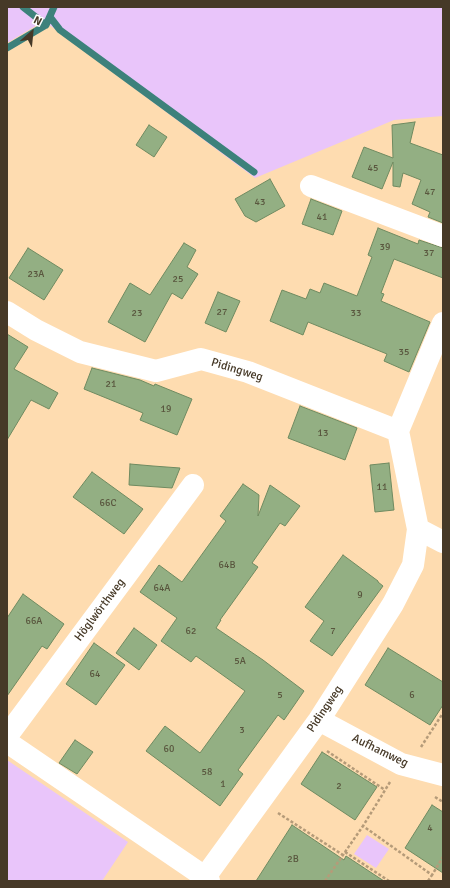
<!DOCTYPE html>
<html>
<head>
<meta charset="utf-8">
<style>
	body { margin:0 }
	#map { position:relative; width:450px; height:888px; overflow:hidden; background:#fedcb0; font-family:Signika,sans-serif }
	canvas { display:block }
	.frame { position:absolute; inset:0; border:8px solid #463927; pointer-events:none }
	.north { position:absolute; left:12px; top:12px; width:40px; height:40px; -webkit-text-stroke:3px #fff; paint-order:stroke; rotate:27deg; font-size:11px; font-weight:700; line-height:16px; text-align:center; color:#463927 }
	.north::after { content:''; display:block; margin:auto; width:14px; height:18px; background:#463927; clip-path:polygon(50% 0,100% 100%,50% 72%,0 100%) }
</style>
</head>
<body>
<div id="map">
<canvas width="450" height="888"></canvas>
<div class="frame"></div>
<div class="north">N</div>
</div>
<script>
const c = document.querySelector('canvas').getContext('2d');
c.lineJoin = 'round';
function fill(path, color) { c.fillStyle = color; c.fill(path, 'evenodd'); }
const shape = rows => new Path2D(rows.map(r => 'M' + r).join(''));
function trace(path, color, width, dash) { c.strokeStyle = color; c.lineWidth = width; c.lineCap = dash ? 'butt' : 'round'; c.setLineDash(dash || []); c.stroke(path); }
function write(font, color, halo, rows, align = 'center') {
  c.font = font + ' Signika,sans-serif'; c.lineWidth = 3; c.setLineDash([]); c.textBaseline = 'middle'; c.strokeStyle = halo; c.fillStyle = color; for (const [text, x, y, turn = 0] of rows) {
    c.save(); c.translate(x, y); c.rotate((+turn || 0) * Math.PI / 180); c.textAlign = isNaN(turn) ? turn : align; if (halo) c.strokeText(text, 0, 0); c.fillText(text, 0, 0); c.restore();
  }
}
fill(shape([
	[7,7,443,7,443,116,394,120,255,178,44,21,7,43],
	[7,760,128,842,102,881,7,881],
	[367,835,389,849,376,868,354,854]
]), '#e9c5fa');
trace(shape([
	[23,7,46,25],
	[50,17,60,30,254,172],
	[7,48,46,25,54,7]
]), '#3d817b', 7);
const building = shape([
	[415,122,410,143,443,155,443,223,428,217,430,212,412,204,421,180,403,173,400,187,393,186,393,162,382,189,352,177,364,147,393,158,392,125,415,122],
	[149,125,167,137,154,157,136,145,149,125],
	[270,179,285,206,256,222,245,216,235,199,270,179],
	[311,199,342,211,333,235,302,224,311,199],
	[378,228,418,244,419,240,443,248,443,278,394,259,381,293,384,294,381,301,430,322,409,372,384,361,387,354,308,322,303,335,270,321,282,290,306,299,310,289,320,293,324,283,357,296,372,257,368,255,378,228],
	[184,243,196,250,187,267,198,274,182,299,172,293,145,342,108,322,130,283,150,295,184,243],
	[28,248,63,270,44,300,9,278,28,248],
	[218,292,240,301,226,332,205,323,218,292],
	[7,334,28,347,14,369,58,393,49,409,31,400,7,440,7,334],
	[92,368,140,380,154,386,155,384,192,399,177,435,140,420,143,413,84,389,92,368],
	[300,406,357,428,345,460,288,438,300,406],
	[389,463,394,510,375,512,370,465,389,463],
	[130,464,153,466,180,468,172,488,129,485,130,464],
	[92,472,143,509,124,534,73,497,92,472],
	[243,484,259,495,258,516,270,485,300,506,285,526,280,523,252,563,258,567,220,620,221,620,216,628,263,660,304,691,284,720,278,715,238,770,243,774,220,806,146,751,165,726,200,753,245,691,196,656,191,662,161,641,177,618,140,592,159,565,182,582,226,521,220,516,243,484],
	[343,555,378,581,378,582,383,586,332,656,310,641,324,621,305,607,343,555],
	[23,594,64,624,47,649,42,646,7,696,7,618,23,594],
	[134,628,157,645,139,670,116,653,134,628],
	[94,643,125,665,96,705,66,684,94,643],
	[388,648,443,682,443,705,430,725,365,685,388,648],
	[75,740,93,752,77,774,59,763,75,740],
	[322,752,377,787,355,820,301,784,322,752],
	[432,805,443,812,443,873,405,848,432,805],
	[292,825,344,860,346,856,384,881,256,881,292,825]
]);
fill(building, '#93af83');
trace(building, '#6f8a60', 1);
trace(shape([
	[421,747,443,713],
	[327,751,385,790],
	[390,782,363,826,432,875,443,857],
	[435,797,443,802],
	[278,813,343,855],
	[345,852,389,881],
	[325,881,363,826],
	[428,881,432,875]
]), '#b59b79', 2.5, [3, 2]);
trace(shape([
	[311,186,443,236],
	[7,312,36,330,80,352,156,371,201,359,248,372,398,431],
	[418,529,443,542],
	[319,720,401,764,443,775],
	[7,736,193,485],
	[7,742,205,877,209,881],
	[205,877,319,720,393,604,413,565,418,529,398,431,443,323]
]), '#fff', 22);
write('10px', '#59563e', null, [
	["45",373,168],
	["47",430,192],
	["43",260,202],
	["41",322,217],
	["39",385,247],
	["37",429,253],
	["23A",36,274],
	["25",178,279],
	["27",222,312],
	["23",137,313],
	["33",356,313],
	["35",404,352],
	["21",111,384],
	["19",166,409],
	["13",323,433],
	["11",382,487],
	["66C",108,503],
	["64B",227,565],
	["64A",162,588],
	["9",360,595],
	["66A",34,621],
	["62",191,631],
	["7",333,631],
	["5A",240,661],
	["64",95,674],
	["5",280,695],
	["6",412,695],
	["3",242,730],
	["60",169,749],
	["58",207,772],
	["1",223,784],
	["2",339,786],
	["4",430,828],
	["2B",293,859]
]);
write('12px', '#463927', '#fff', [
	["Pidingweg",237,370,17],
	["Höglwörthweg",100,610,-53],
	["Pidingweg",325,709,-56],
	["Aufhamweg",380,751,26]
]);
</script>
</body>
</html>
